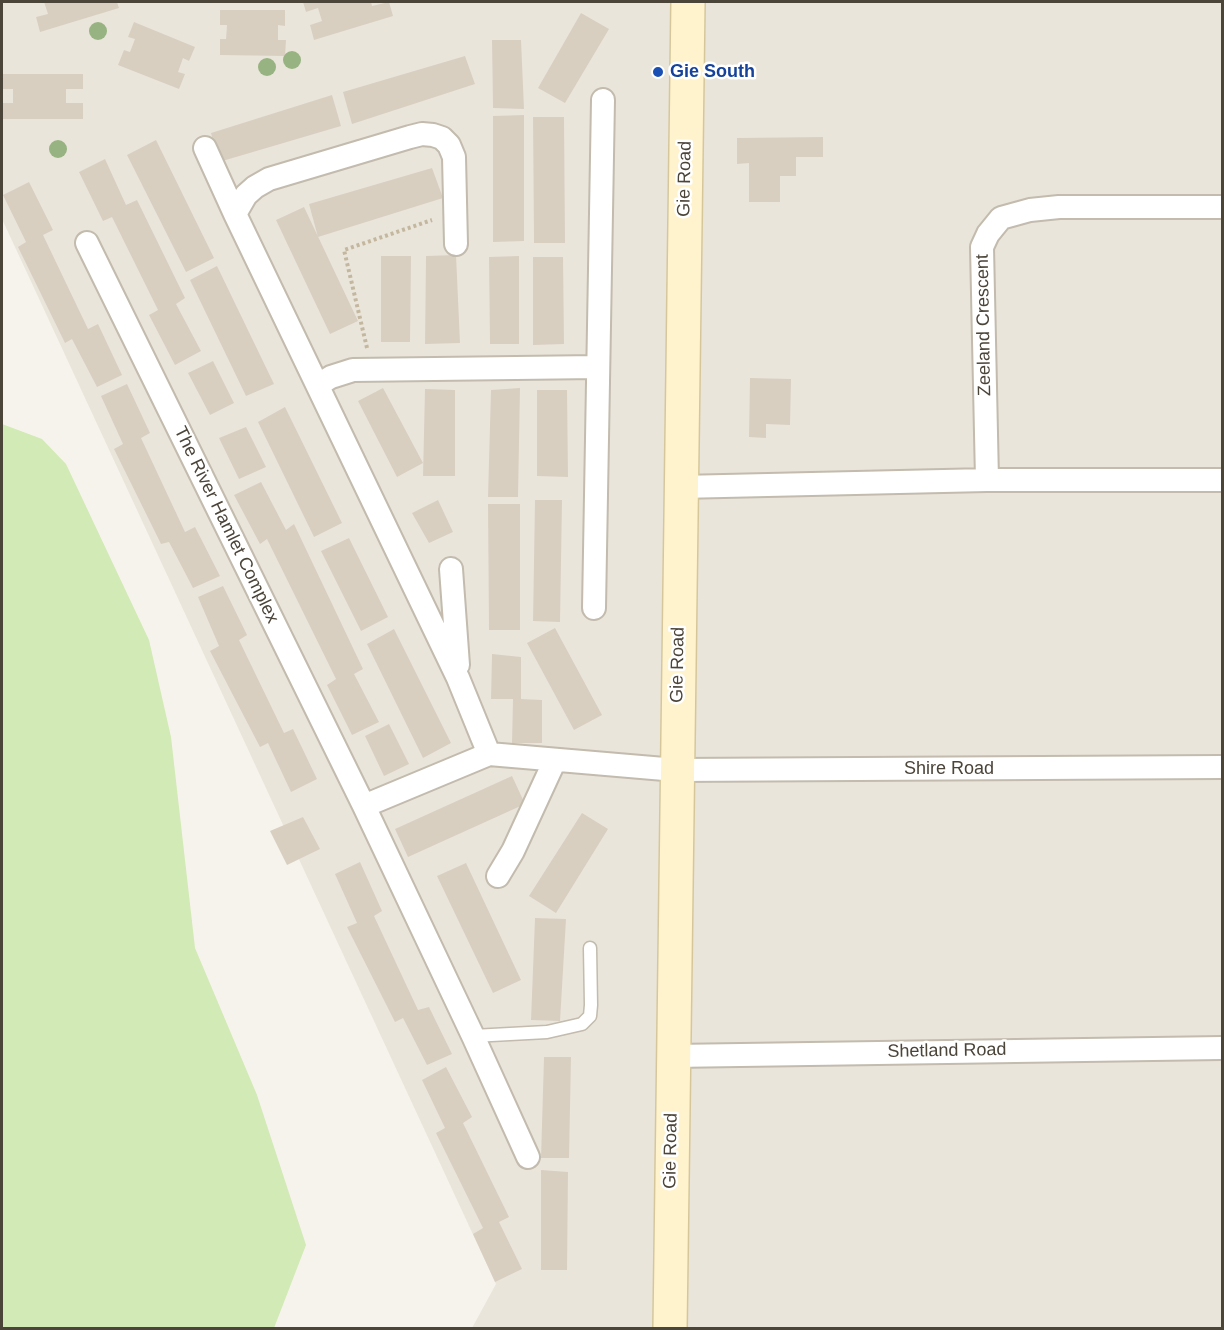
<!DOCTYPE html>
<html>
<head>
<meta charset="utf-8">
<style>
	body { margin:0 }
	#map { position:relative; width:1224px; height:1330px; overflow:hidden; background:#f6f3ec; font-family:Arial,sans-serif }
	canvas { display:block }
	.frame { position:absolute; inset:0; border:3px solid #4b4439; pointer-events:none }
</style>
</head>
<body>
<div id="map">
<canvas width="1224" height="1330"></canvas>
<div class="frame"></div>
</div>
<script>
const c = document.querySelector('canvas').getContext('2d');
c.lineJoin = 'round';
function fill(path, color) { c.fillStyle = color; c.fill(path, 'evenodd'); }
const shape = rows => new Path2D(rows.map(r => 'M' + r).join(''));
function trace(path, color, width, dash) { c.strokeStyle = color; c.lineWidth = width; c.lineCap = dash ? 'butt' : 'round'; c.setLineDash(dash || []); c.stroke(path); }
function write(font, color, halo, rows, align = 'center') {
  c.font = font + ' Arial,sans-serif'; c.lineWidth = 5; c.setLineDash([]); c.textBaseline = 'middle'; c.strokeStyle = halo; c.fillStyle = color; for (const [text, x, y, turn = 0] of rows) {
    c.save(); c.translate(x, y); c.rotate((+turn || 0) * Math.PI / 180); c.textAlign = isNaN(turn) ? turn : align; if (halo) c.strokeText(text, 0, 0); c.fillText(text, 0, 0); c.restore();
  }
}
fill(shape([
	[2,2,1222,2,1222,1328,472,1328,496,1284,2,219]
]), '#eae5da');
fill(shape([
	[2,424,42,439,66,464,149,640,171,737,195,948,257,1095,306,1245,274,1328,2,1328]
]), '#d2eab5');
fill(shape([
	[44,2,117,2,119,8,40,32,36,17,48,14],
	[303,2,371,2,372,6,389,2,393,16,314,40,310,25,322,21,318,8,306,12],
	[220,10,285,10,285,26,278,25,278,40,286,40,285,56,220,55,220,39,226,39,227,25,220,25],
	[581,13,609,29,565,103,538,88],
	[134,22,195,47,189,61,183,58,178,72,185,74,179,89,118,65,124,50,130,52,135,39,128,37],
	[492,40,521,40,524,109,493,108],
	[465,56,475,84,352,124,343,92],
	[2,74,83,74,83,89,66,89,66,103,83,103,83,119,2,119,2,103,13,103,13,89,2,89],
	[332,95,341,126,219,162,211,133],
	[524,115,524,241,493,242,493,116],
	[533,117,564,117,565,243,534,243],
	[823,137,823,157,796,157,796,176,780,176,780,202,749,202,749,163,737,164,737,138],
	[156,140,214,258,186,272,127,155],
	[105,159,126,205,137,200,185,298,176,304,201,351,175,365,149,315,158,310,112,217,103,221,79,172],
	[432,168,443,198,318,237,309,204],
	[29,182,53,230,43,235,88,329,98,324,122,375,97,387,72,339,65,343,18,247,26,242,3,195],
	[304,207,358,321,330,334,276,220],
	[456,255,460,343,425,344,426,256],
	[381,256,411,256,410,342,381,342],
	[519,256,519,344,490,344,489,257],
	[533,257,563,257,564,344,533,345],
	[217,266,274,384,246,396,190,280],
	[213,361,234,403,210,415,188,373],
	[750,378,791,379,790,425,766,424,766,438,749,437],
	[127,384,150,433,141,438,185,532,195,527,220,576,193,588,169,542,161,544,114,449,123,444,101,396],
	[383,388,423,463,397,477,358,401],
	[520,388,518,497,488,497,491,390],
	[425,389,455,390,455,476,423,476],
	[537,390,567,390,568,477,537,476],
	[285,407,342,523,314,537,258,422],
	[246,427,266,467,239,479,219,438],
	[261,482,286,530,294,524,363,669,354,674,379,722,352,735,327,685,336,679,267,539,260,544,234,495],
	[438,500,453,532,429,543,412,513],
	[535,500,562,500,560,622,533,621],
	[488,504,520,504,520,630,489,630],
	[349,538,388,617,361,631,321,551],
	[223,586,247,635,239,640,284,733,293,729,317,779,291,792,268,743,260,747,210,651,219,646,198,597],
	[555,628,602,715,574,730,527,643],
	[394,629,451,743,423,758,367,644],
	[492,654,521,657,521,699,542,700,542,743,512,743,513,699,491,699],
	[389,724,409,764,384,776,365,736],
	[512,776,525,804,408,857,395,829],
	[582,813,608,829,556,913,529,896],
	[303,817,320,849,287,865,270,831],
	[360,862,382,911,374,916,418,1010,429,1007,452,1054,427,1065,403,1018,395,1022,347,927,357,923,335,874],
	[466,863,521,980,493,993,437,876],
	[535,918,566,919,560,1021,531,1020],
	[544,1057,571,1057,569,1158,541,1158],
	[446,1067,472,1117,463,1123,509,1217,499,1222,522,1269,495,1282,473,1234,483,1228,436,1133,445,1128,422,1080],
	[541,1170,568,1172,567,1270,541,1270]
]), '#d8cfc1');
const lane = shape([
	[473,1036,547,1032,582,1024,590,1016,591,1005,590,948]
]);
const street = shape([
	[205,148,235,214],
	[87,243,364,806,473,1036,528,1157],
	[456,244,454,157,449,145,442,138,433,135,422,134,410,137,269,179,255,187,246,195,235,214,458,678,489,754],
	[318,385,331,377,353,370,597,367],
	[987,480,982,247,988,234,1001,218,1030,210,1059,207,1222,207],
	[680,487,987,480,1222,480],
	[451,569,458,665],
	[594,608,603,100],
	[364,806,489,754,676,770,1222,767],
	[498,876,513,851,555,760],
	[672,1056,1222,1048]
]);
const secondary = shape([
	[670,1328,688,2]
]);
trace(lane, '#c2bbae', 15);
trace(street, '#c2bbae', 26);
trace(secondary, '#d6c79b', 36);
trace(shape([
	[367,348,344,250,432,220]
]), '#c4b79f', 4, [3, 3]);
trace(lane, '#fff', 12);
trace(street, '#fff', 22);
trace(secondary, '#fff3cd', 33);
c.fillStyle = '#97b381';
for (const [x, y] of [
	[98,31],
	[292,60],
	[267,67],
	[58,149]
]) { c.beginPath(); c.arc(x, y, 9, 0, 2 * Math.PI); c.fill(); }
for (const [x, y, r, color] of [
	[658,72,6,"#1a4fb4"]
]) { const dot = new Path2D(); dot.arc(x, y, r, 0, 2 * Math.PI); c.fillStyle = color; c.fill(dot); trace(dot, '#fff', 2); }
write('bold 18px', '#164399', '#fff', [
	["Gie South",670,72]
], 'left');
write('18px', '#4b4439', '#fff', [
	["Gie Road",685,179,-89],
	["Zeeland Crescent",984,325,-91],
	["The River Hamlet Complex",226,525,64],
	["Gie Road",678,665,-89],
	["Shire Road",949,769],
	["Shetland Road",947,1051,-1],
	["Gie Road",671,1151,-89]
]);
</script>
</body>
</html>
